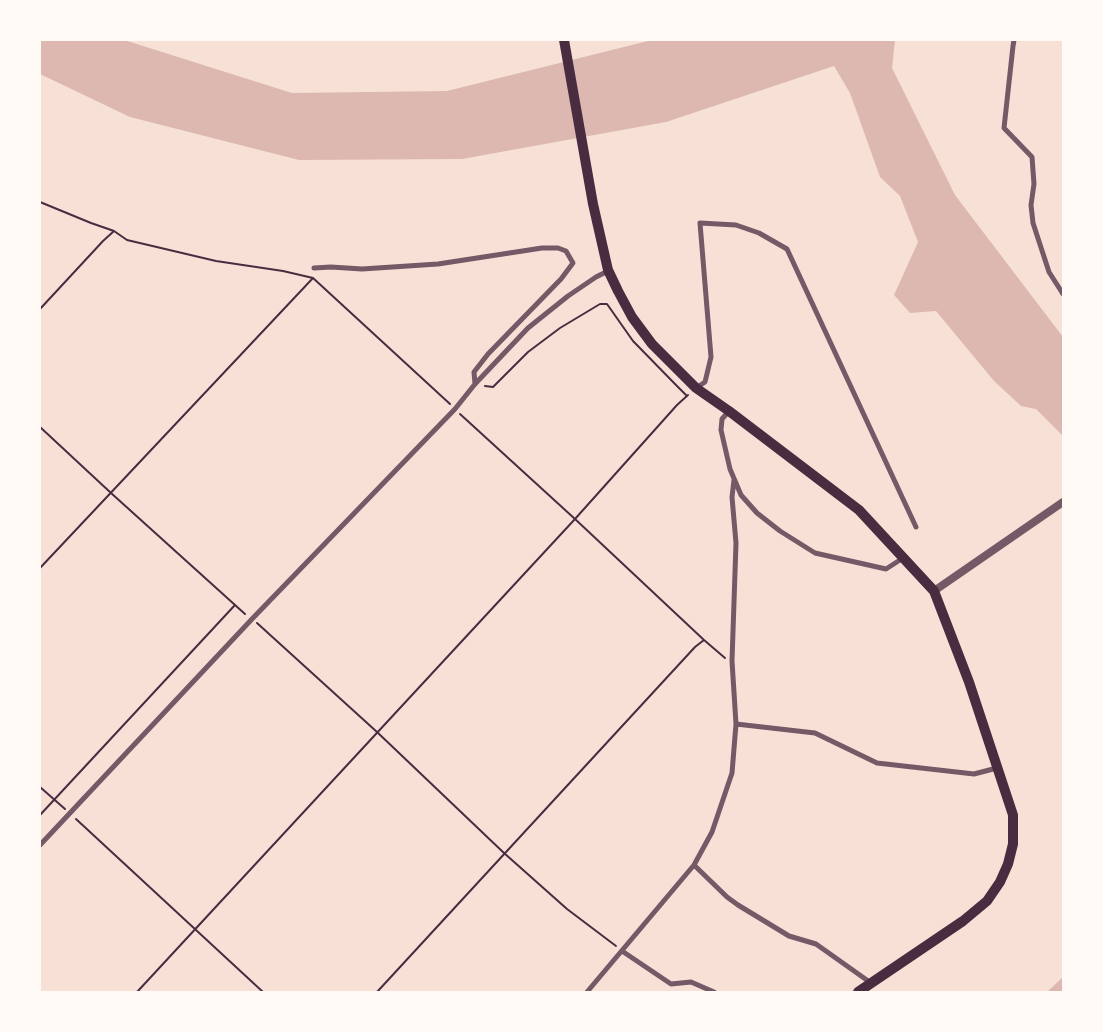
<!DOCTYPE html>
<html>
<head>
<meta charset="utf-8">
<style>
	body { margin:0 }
	#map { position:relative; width:1103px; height:1032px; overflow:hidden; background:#f7e1d7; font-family:"Noto Sans",sans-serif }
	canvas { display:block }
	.frame { position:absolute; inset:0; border:41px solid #fffaf5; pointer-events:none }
</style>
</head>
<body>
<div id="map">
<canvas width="1103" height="1032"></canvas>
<div class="frame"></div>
</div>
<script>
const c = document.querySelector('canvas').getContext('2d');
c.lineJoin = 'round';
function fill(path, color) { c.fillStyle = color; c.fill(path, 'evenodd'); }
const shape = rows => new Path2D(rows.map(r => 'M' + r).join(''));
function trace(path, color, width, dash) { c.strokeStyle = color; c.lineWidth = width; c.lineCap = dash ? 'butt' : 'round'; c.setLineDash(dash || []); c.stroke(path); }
fill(shape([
	[40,40,124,40,292,93,447,91,652,40,895,40,892,68,955,195,1063,337,1063,436,1036,409,1021,406,994,381,936,311,910,313,894,295,918,242,900,196,880,177,850,93,834,66,666,122,462,159,299,160,130,117,40,74],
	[1063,977,1063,992,1047,992]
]), '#dcb8b0');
trace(shape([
	[40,202,91,223,114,231,127,240,216,261,283,271,313,278,450,404],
	[40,309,103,241,114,231],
	[485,386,493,387,528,352,560,328,600,304,607,304,633,341,676,385,686,395],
	[460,414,575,519,704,640,725,658],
	[40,427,111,493,245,614],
	[40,568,313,278],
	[257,623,377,732,504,853,567,909,616,946],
	[40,787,65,809],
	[40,815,235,605],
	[76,819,263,992],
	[137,992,575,519,677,405,688,395],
	[377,992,695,647,704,640]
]), '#4a2c40', 2);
trace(shape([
	[1014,40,1013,46,1004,128,1032,157,1034,184,1031,205,1033,223,1049,272,1063,294],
	[314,268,331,267,362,269,438,264,542,248,558,248,566,251,573,263,561,279,488,354,474,372,475,384],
	[696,388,705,382,711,357,700,223,736,225,759,233,787,249,916,527],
	[729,411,722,419,721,430,730,469,741,495,757,513,780,531,815,553,886,569,903,558],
	[736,724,815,733,877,763,974,774,997,768],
	[40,845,252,619,455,409,475,384,528,328,568,296,596,277,608,271],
	[694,865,727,897,738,905,789,936,816,944,871,983],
	[622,951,671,984,691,982,714,992],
	[587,992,694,865,712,832,732,773,736,724,732,661,736,543,732,497,734,480]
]), '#755966', 5);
trace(shape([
	[934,591,1063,502]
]), '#755966', 8);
trace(shape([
	[564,40,593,204,608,270,618,291,632,317,652,344,696,388,729,411,859,510,934,591,969,682,1013,815,1013,844,1008,864,1000,882,987,901,963,921,858,992]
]), '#4a2c40', 10);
</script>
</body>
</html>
